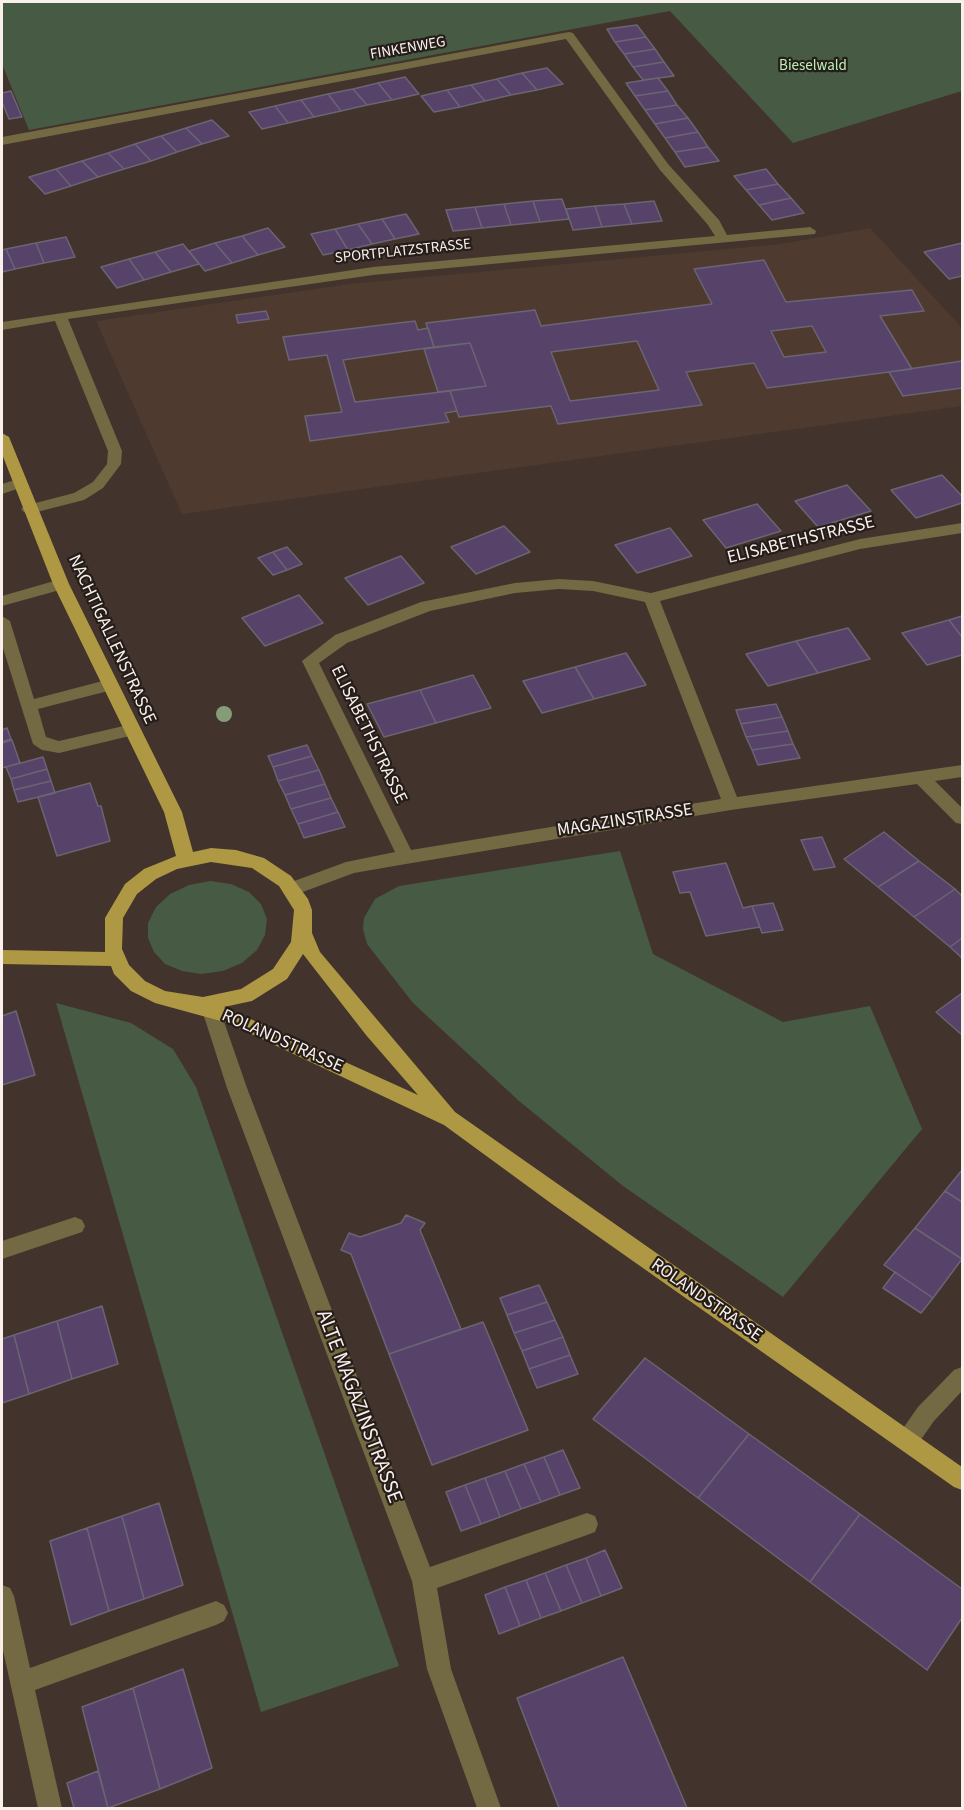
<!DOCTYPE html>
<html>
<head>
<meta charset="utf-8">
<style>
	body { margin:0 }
	#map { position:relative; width:964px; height:1810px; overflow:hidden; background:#42332c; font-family:"Source Sans 3",sans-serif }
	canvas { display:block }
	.frame { position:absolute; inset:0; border:3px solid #faf0eb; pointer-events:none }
</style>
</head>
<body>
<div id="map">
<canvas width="964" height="1810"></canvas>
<div class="frame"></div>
</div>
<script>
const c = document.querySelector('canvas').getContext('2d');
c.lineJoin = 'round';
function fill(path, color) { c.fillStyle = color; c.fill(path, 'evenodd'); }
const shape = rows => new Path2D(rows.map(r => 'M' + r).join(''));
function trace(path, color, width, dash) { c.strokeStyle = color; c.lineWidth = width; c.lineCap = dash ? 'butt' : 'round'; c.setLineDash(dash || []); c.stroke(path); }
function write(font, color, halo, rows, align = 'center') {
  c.font = font + ' "Source Sans 3",sans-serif'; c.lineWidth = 4.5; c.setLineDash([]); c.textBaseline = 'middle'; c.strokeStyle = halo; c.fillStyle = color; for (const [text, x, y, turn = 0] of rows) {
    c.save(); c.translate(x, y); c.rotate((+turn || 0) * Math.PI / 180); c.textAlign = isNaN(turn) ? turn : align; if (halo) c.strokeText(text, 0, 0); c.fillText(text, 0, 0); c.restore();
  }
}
fill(shape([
	[870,228,962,328,962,406,182,514,96,321,349,284,781,244]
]), '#4e3a2e');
fill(shape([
	[2,2,962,2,962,91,793,143,670,11,29,130,2,64],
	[620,851,653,954,783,1022,870,1006,922,1129,783,1297,623,1186,519,1101,413,1003,367,944,363,929,364,918,375,899,399,886],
	[210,881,231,884,249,892,261,904,267,919,265,935,257,950,242,963,223,971,201,974,182,971,165,964,154,952,148,938,148,923,156,907,170,894,189,885],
	[56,1003,131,1023,173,1049,196,1087,399,1666,261,1712]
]), '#475a43');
const building = shape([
	[637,25,646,37,615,42,607,29,637,25],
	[646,37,655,49,624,54,615,42,646,37],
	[655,49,664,62,633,67,624,54,655,49],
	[664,62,674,76,643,80,633,67,664,62],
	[547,68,563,84,537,90,522,73,547,68],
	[522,73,537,90,511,95,497,79,522,73],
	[405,77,419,94,392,100,378,83,405,77],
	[658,78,668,91,635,96,626,83,658,78],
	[497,79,511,95,485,101,471,85,497,79],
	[378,83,392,100,367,105,353,89,378,83],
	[471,85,485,101,460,107,447,90,471,85],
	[353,89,367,105,341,111,328,94,353,89],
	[447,90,460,107,434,112,421,96,447,90],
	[11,91,22,117,9,119,2,102,2,93,11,91],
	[668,91,677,105,645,110,635,96,668,91],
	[328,94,341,111,314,117,301,100,328,94],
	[301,100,314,117,288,123,275,106,301,100],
	[677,105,688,118,655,124,645,110,677,105],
	[275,106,288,123,262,129,249,112,275,106],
	[688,118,698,132,665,138,655,124,688,118],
	[212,120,229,136,202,144,186,128,212,120],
	[186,128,202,144,177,152,161,136,186,128],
	[698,132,708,147,675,152,665,138,698,132],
	[161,136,177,152,151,161,135,144,161,136],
	[135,144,151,161,124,169,108,153,135,144],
	[708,147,719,161,685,167,675,152,708,147],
	[108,153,124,169,98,177,82,161,108,153],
	[82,161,98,177,71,186,56,169,82,161],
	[56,169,71,186,45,194,29,177,56,169],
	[766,169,778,184,746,190,734,176,766,169],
	[778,184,791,198,759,205,746,190,778,184],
	[791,198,804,213,772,220,759,205,791,198],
	[562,199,569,219,540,222,533,201,562,199],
	[533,201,540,222,511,225,504,204,533,201],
	[654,201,662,221,632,224,624,204,654,201],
	[504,204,511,225,482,228,475,207,504,204],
	[624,204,632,224,602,227,595,206,624,204],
	[595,206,602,227,573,230,566,209,595,206],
	[475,207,482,228,453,231,446,210,475,207],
	[406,214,419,234,395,239,382,219,406,214],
	[382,219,395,239,372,244,358,224,382,219],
	[358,224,372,244,348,250,335,229,358,224],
	[268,228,285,247,258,255,242,236,268,228],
	[335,229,348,250,323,255,311,234,335,229],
	[242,236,258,255,232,263,215,243,242,236],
	[66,237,75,257,44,263,36,243,66,237],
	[36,243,44,263,15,269,6,249,36,243],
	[215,243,232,263,205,271,189,251,215,243],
	[962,243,962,276,949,279,924,252,962,243],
	[183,244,199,264,171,272,155,252,183,244],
	[6,249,15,269,2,272,2,250,6,249],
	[155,252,171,272,144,280,129,259,155,252],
	[129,259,144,280,117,288,101,267,129,259],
	[764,260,786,302,912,290,924,311,880,316,912,369,767,388,754,363,686,372,702,405,558,424,551,406,459,417,450,391,486,386,470,343,434,347,426,323,535,310,541,326,712,304,694,269,764,260],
	[812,326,826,352,784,357,771,331,812,326],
	[637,341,659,390,570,401,551,352,637,341],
	[266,311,269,319,238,323,236,315,266,311],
	[415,321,418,330,428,328,434,347,343,360,355,402,450,391,457,411,445,413,449,422,310,441,305,416,342,412,327,355,289,360,283,337,415,321],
	[470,343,486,386,438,392,424,349,470,343],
	[962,361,962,388,903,396,889,372,962,361],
	[942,475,962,496,962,503,916,518,891,490,942,475],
	[847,485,871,511,818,527,795,501,847,485],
	[757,504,781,531,726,548,703,520,757,504],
	[504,526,530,552,476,574,451,547,504,526],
	[670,528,692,556,637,573,615,545,670,528],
	[287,547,302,564,287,570,273,552,287,547],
	[273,552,287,570,273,575,258,558,273,552],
	[401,556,424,583,368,605,345,578,401,556],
	[299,595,323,623,265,646,242,618,299,595],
	[962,616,962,637,949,620,962,616],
	[949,620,962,637,962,655,927,665,902,633,949,620],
	[848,628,870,659,818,673,796,641,848,628],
	[796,641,818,673,768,686,746,654,796,641],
	[626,653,646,685,594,699,575,667,626,653],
	[575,667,594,699,542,713,523,681,575,667],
	[473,675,491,708,436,723,420,690,473,675],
	[420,690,436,723,384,737,367,704,420,690],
	[776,704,782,717,741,724,736,710,776,704],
	[782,717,788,731,746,737,741,724,782,717],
	[7,728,11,739,2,742,2,730,7,728],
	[788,731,793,744,752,750,746,737,788,731],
	[12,740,20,763,2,768,2,743,12,740],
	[793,744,800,758,758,765,752,750,793,744],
	[307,745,312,756,273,767,268,756,307,745],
	[312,756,319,770,278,781,273,767,312,756],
	[43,757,47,769,11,779,6,767,43,757],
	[47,769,51,781,14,790,11,779,47,769],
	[319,770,325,784,285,795,278,781,319,770],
	[51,781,55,793,18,802,14,790,51,781],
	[90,783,98,806,101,806,110,841,57,856,38,797,90,783],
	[325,784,331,798,291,809,285,795,325,784],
	[331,798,338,812,298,824,291,809,331,798],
	[338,812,345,827,304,838,298,824,338,812],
	[884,832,919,861,878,887,844,859,884,832],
	[822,837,835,867,814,870,801,840,822,837],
	[919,861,955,889,914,917,878,887,919,861],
	[726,863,743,908,752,906,760,927,706,936,690,892,680,893,673,872,726,863],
	[955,889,962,896,962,938,950,947,914,917,955,889],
	[773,903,783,930,762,933,752,906,773,903],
	[962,938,962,958,950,947,962,938],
	[962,993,962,1035,936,1012,962,993],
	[16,1011,35,1075,2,1085,2,1016,16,1011],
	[962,1170,962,1202,945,1191,962,1170],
	[945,1191,962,1202,962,1259,915,1228,945,1191],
	[406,1215,425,1223,420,1230,461,1329,389,1354,351,1254,341,1250,349,1233,360,1237,401,1223,406,1215],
	[915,1228,962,1259,933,1298,884,1265,915,1228],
	[895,1272,933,1298,921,1313,883,1288,895,1272],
	[539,1285,547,1302,507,1315,500,1298,539,1285],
	[547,1302,555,1320,514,1333,507,1315,547,1302],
	[102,1306,118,1364,72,1379,57,1321,102,1306],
	[555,1320,563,1337,522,1351,514,1333,555,1320],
	[57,1321,72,1379,29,1394,14,1335,57,1321],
	[483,1322,528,1430,432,1465,389,1354,483,1322],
	[14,1335,29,1394,2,1403,2,1339,14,1335],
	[563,1337,570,1355,529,1369,522,1351,563,1337],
	[570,1355,578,1374,537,1388,529,1369,570,1355],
	[645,1358,749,1434,698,1498,593,1419,645,1358],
	[749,1434,860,1514,810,1582,698,1498,749,1434],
	[563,1450,580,1488,560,1495,544,1457,563,1450],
	[544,1457,560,1495,541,1502,524,1464,544,1457],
	[524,1464,541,1502,521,1509,505,1471,524,1464],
	[505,1471,521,1509,500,1517,485,1478,505,1471],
	[485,1478,500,1517,481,1524,465,1485,485,1478],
	[465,1485,481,1524,461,1531,446,1492,465,1485],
	[159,1503,183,1585,144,1599,122,1516,159,1503],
	[860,1514,962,1589,962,1618,927,1670,810,1582,860,1514],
	[122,1516,144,1599,109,1611,87,1528,122,1516],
	[87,1528,109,1611,71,1625,50,1541,87,1528],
	[605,1550,622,1588,601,1596,586,1558,605,1550],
	[586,1558,601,1596,582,1603,566,1565,586,1558],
	[566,1565,582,1603,561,1611,545,1573,566,1565],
	[545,1573,561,1611,541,1618,526,1580,545,1573],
	[526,1580,541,1618,520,1626,505,1587,526,1580],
	[505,1587,520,1626,499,1634,485,1595,505,1587],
	[623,1657,687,1808,559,1808,517,1698,623,1657],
	[183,1669,212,1768,160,1789,133,1688,183,1669],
	[133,1688,160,1789,108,1808,82,1707,133,1688],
	[98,1771,108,1808,74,1808,67,1783,98,1771]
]);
fill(building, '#57436a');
trace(building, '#6b6473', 1.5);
fill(shape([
	[569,32,573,33,668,164,719,220,727,235,810,227,816,231,815,234,373,275,68,319,122,451,121,464,103,488,84,500,29,514,24,512,21,509,24,506,74,493,93,482,107,464,108,451,55,321,2,330,2,322,373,267,715,236,708,225,660,170,566,39,2,145,2,137,569,32],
	[18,479,25,484,23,487,2,494,2,484,18,479],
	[962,523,962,533,860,549,660,601,737,797,962,765,962,777,935,781,962,808,962,824,956,823,917,784,731,810,406,864,354,873,292,896,286,894,283,889,286,884,346,862,395,852,302,661,335,635,421,602,515,583,559,579,593,581,651,593,860,539,962,523],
	[559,589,593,591,645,602,721,799,411,850,319,663,347,643,430,611,515,593,559,589],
	[61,579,69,584,67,588,2,606,2,596,61,579],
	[2,616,10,621,34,699,110,679,118,685,116,689,38,709,46,737,59,741,132,724,138,726,140,730,138,734,59,753,42,750,33,744,2,645,2,616],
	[211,1002,218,1005,220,1010,247,1088,430,1567,587,1513,595,1516,598,1524,595,1532,587,1535,437,1588,451,1669,501,1808,477,1808,427,1669,412,1581,227,1088,202,1010,204,1005,211,1002],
	[75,1217,82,1220,85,1226,82,1232,2,1259,2,1241,75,1217],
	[962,1367,962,1391,934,1421,915,1448,907,1451,899,1448,896,1441,899,1434,918,1407,954,1370,962,1367],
	[2,1585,10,1588,14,1596,30,1668,216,1601,224,1605,228,1613,224,1621,216,1625,35,1690,62,1808,38,1808,2,1646,2,1585]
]), '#736942');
fill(shape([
	[2,433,9,437,69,584,182,812,193,852,211,848,236,850,264,858,291,876,308,899,312,910,312,933,320,952,455,1112,962,1467,962,1490,954,1487,552,1204,444,1125,228,1023,155,1003,131,991,114,974,111,966,2,964,2,950,105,952,105,918,125,884,144,869,176,856,164,812,53,584,2,454,2,433],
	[211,862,252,868,279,886,294,910,291,942,273,969,241,989,203,997,165,991,145,981,129,965,122,949,123,918,137,894,156,879,177,869,211,862],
	[303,954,366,1035,418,1095,224,1007,252,1001,287,979,303,954]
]), '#ae9843');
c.fillStyle = '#869b77';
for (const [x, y] of [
	[224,714]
]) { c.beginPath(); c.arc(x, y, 8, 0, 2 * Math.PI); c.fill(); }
write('15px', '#faf0eb', '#241d19', [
	["FINKENWEG",408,49,-10],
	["SPORTPLATZSTRASSE",403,252,-6]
]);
write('15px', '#bdf0b4', '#241d19', [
	["Bieselwald",813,67]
]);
write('18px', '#faf0eb', '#241d19', [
	["ELISABETHSTRASSE",801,541,-14],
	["NACHTIGALLENSTRASSE",111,640,65],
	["ELISABETHSTRASSE",368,735,64],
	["MAGAZINSTRASSE",625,821,-9],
	["ROLANDSTRASSE",282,1042,24],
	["ROLANDSTRASSE",706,1301,35]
]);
write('21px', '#faf0eb', '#241d19', [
	["ALTE MAGAZINSTRASSE",358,1407,69]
]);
</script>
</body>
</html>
